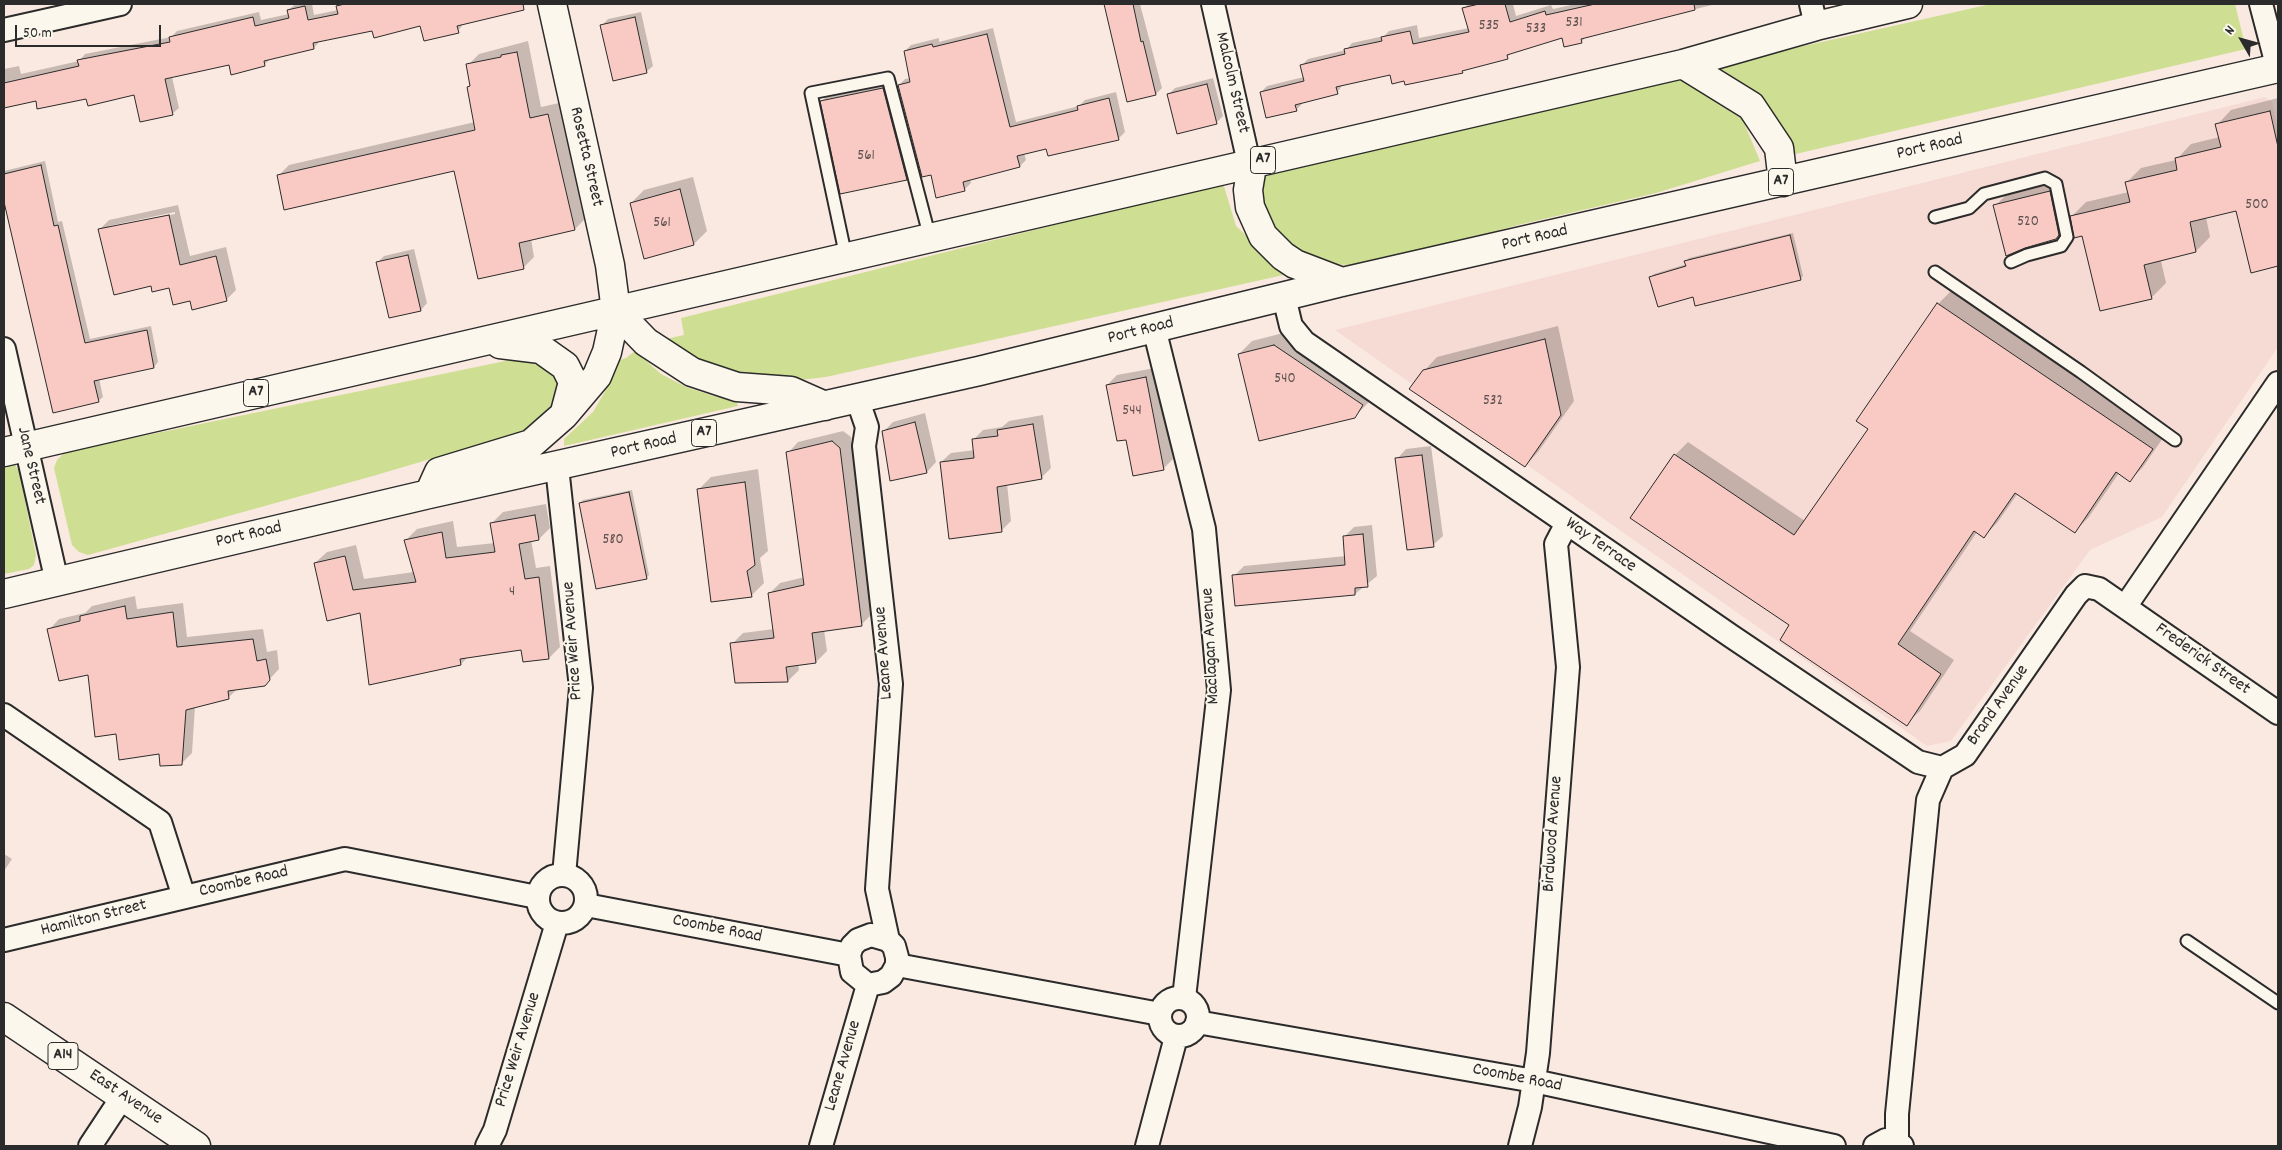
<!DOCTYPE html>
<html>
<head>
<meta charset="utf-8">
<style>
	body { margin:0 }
	#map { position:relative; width:2282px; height:1150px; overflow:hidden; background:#fae9e0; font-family:Dekko,sans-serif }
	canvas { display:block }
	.frame { position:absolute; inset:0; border:5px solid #2b2b2b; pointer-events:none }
	.north { position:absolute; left:2217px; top:15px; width:50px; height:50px; -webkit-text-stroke:4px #fbf7ec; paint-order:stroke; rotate:308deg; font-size:14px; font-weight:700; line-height:20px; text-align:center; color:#2b2b2b }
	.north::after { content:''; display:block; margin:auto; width:18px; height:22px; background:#2b2b2b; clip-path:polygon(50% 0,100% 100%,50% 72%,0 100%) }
	.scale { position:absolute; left:15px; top:25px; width:146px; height:22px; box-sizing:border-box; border:2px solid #2b2b2b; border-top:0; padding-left:6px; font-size:15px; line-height:18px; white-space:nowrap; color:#2b2b2b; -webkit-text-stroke:4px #fbf7ec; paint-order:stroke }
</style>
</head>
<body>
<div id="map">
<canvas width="2282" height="1150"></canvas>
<div class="frame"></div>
<div class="north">N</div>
<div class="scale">50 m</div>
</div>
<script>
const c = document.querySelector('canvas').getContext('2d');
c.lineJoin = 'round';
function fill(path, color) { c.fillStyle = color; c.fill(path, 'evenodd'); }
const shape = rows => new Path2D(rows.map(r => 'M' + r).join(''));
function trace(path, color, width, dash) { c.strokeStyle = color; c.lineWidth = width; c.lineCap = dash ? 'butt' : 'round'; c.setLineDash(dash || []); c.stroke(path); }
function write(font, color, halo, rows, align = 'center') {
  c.font = font + ' Dekko,sans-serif'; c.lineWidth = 4; c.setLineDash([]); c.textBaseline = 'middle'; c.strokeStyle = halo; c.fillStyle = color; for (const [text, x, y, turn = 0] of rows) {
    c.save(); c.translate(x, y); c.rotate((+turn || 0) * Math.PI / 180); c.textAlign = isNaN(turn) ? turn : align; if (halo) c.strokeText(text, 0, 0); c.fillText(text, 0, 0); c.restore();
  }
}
fill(shape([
	[2265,97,2272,102,2278,129,2278,347,2162,517,2090,550,1951,741,1927,746,1335,330]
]), '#f6dbd4');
fill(shape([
	[1991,4,2235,4,2246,49,1787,156,1710,67],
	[1666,76,1694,83,1742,118,1760,161,1656,193,1518,225,1372,266,1304,263,1269,234,1260,171],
	[1223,183,1236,226,1288,274,826,377,775,383,719,375,652,342,684,335,681,318],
	[635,351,661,374,686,387,714,396,736,400,738,406,564,446,564,439,593,412,607,388,614,362,626,358],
	[515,359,539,361,549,370,558,386,550,409,543,419,528,430,373,476,88,555,79,552,72,545,54,468,57,460,65,452],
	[15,465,19,471,36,555,34,565,29,569,4,574,4,466]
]), '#cedf93');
fill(shape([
	[296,4,312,4,314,15,338,10,337,6,340,4,523,4,516,10,464,23,458,31,421,25,373,29,320,41,314,48,271,58,264,65,230,63,172,77,179,108,172,114,135,94,37,99,4,107,4,69,19,66,21,74,79,61,85,54,171,37,177,31,259,12,261,20,289,14,288,10],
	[1105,4,1140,4,1162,88,1156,94,1128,101],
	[1468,4,1513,4,1516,16,1551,5,1553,9,1576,4,1716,4,1587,36,1581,42,1563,37,1512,52,1507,57,1465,69,1462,72,1405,80,1391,74,1343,84,1337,93,1302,101,1302,104,1296,110,1261,92,1267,86,1304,77,1301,66,1308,59,1346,50,1352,43,1384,36,1389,31,1417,25,1419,38,1469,28,1464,9],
	[641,12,653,66,646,72,602,25,608,19],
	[993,28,1016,122,1079,106,1085,100,1116,92,1125,132,1119,138,1049,155,1047,147,1024,153,1026,160,1020,166,970,179,971,183,964,190,932,173,899,85,905,79,911,78,905,51,911,45,939,38,939,42],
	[528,41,541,107,559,103,586,218,575,229,531,239,534,257,523,268,455,170,278,176,289,165,475,122,468,87,471,84,468,65,479,54],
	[1213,78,1223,116,1216,123,1168,95,1175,88],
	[889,82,913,173,906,179,822,101,828,95],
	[2278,98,2278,265,2252,271,2237,210,2206,217,2210,237,2196,251,2161,261,2166,283,2151,298,2083,235,2072,216,2086,202,2129,192,2126,183,2141,168,2176,160,2191,144,2220,137,2217,125,2231,110],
	[45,161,58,222,62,221,90,339,151,326,158,362,154,367,99,378,103,397,98,401,54,412,4,195,4,171],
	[693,177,707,231,694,244,631,203,644,190],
	[2059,182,2066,228,2056,238,1995,206,2005,196],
	[178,205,190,256,226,247,236,290,226,300,191,300,170,286,152,285,99,230,109,220],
	[175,212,175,214,109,228,109,226],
	[1793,233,1803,276,1800,279,1694,295,1651,277,1654,274,1687,264,1686,261,1689,258],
	[414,249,427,303,421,310,390,317,377,263,384,256],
	[1951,291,2165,435,2143,467,2130,480,2119,473,2088,518,2075,531,2018,493,1997,523,1984,536,1977,532,1910,631,1954,660,1920,711,1906,724,1791,625,1675,455,1688,442,1805,521,1869,429,1938,304],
	[1558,326,1574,401,1538,452,1525,466,1424,371,1437,357],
	[1287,332,1375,392,1368,403,1354,417,1239,354,1252,341],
	[1155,368,1173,459,1163,469,1127,438,1107,385,1117,375],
	[925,413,936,462,927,472,884,431,893,422],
	[1043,415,1051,468,1041,478,1007,484,1011,521,1001,531,941,462,951,453,975,450,973,440,983,430,1002,427,1009,421],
	[843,431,851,437,872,614,861,625,824,630,827,651,816,662,798,664,799,670,788,681,732,644,743,633,774,629,769,594,780,583,805,577,788,453,798,442],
	[1431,446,1443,536,1433,545,1397,459,1406,449],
	[758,469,768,551,760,558,764,583,751,596,698,490,711,477],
	[632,490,649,575,646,578,580,503,583,500],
	[546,504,550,528,539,539,531,540,536,568,550,566,560,647,549,658,522,649,468,657,461,664,361,612,315,563,327,552,356,545,364,579,414,572,406,540,417,529,453,521,457,547,495,543,491,524,503,512],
	[1372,525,1377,576,1355,594,1234,576,1244,566,1346,556,1344,537,1354,527],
	[135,596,137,609,183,603,187,637,263,629,267,652,277,650,279,669,264,685,238,688,228,698,195,706,192,753,181,764,117,732,89,674,49,630,59,619,85,613,92,606],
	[4,854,12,859,4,871]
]), '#0003');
const building = shape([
	[345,4,523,4,524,10,457,26,459,33,424,41,420,26,374,38,372,31,313,43,314,49,264,61,265,66,231,75,229,65,165,79,173,115,140,122,134,95,88,106,86,99,37,109,36,101,4,108,4,83,79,66,77,60,170,42,169,37,253,17,255,26,289,18,287,10,305,6,308,20,338,14,336,6,345,4],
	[1104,4,1133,4,1141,42,1143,41,1156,95,1127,102,1104,4],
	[1479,4,1505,4,1510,22,1545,11,1546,15,1595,4,1694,4,1695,10,1581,39,1582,43,1564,47,1562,38,1507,55,1508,59,1462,71,1463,73,1405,85,1404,81,1392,84,1390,75,1336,87,1338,94,1295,105,1297,111,1266,118,1260,92,1304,81,1300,65,1345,54,1344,49,1382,41,1381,37,1410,31,1413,44,1469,32,1462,8,1479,4],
	[635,17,647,73,613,81,600,25,635,17],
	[987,34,1010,127,1078,110,1077,106,1109,98,1119,140,1048,156,1046,149,1017,156,1020,167,963,182,965,191,936,198,931,175,922,177,898,85,910,82,904,51,932,44,933,47,987,34],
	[517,52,530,118,548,114,575,230,519,243,524,269,478,279,454,171,284,210,277,175,475,130,467,87,470,86,466,64,501,57,501,55,517,52],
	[1207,84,1217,124,1177,134,1167,94,1207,84],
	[883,88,907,180,840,194,820,101,883,88],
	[2270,111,2278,147,2278,266,2251,273,2236,211,2190,222,2196,252,2144,265,2152,299,2100,311,2082,236,2074,238,2070,216,2130,202,2125,182,2177,170,2175,158,2221,147,2215,124,2270,111],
	[41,165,54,226,58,225,85,343,147,330,154,368,94,381,99,402,53,413,4,202,4,174,41,165],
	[680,189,694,245,644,259,630,203,680,189],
	[2050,191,2059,235,2056,239,2025,248,2006,256,1993,205,2050,191],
	[169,215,180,265,216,256,227,301,192,310,190,301,173,305,169,288,152,292,151,286,114,295,98,229,169,215],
	[1790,235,1801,280,1695,306,1693,297,1658,307,1649,277,1686,266,1684,261,1790,235],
	[408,255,421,311,389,318,376,262,408,255],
	[1937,303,2153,449,2130,482,2116,472,2075,533,2015,493,1984,538,1974,531,1898,644,1941,674,1907,726,1780,640,1789,625,1630,518,1674,454,1794,535,1868,429,1856,421,1937,303],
	[1545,339,1561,415,1525,467,1409,389,1423,370,1545,339],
	[1274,345,1363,405,1355,418,1259,441,1238,354,1274,345],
	[1146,377,1164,470,1133,476,1126,440,1117,441,1106,385,1146,377],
	[915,422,927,473,890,481,882,431,915,422],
	[1033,424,1042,479,997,487,1002,532,949,539,940,462,974,458,972,439,998,436,997,430,1033,424],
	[832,441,840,448,862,626,812,633,816,663,786,667,788,682,735,683,730,643,774,638,768,593,804,585,786,452,832,441],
	[1422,455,1434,547,1407,550,1395,458,1422,455],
	[745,482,755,565,747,571,752,597,711,602,697,489,745,482],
	[629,492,647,579,596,589,579,503,629,492],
	[535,515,539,540,519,544,525,579,539,577,549,659,523,662,521,650,460,659,461,665,369,685,360,613,327,621,314,563,345,556,353,590,416,582,404,540,442,532,446,558,495,552,490,523,535,515],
	[1363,534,1368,587,1355,588,1355,595,1235,606,1232,575,1345,565,1343,536,1363,534],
	[125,606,127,619,173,612,177,647,253,639,257,661,266,659,270,680,265,686,228,691,229,699,186,710,182,765,160,766,159,754,119,760,116,734,95,737,88,675,59,681,47,629,80,621,80,616,125,606]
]);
fill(building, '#f9c9c3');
trace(building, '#2b2b2b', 1);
const service = shape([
	[1935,217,1969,208,1984,194,2045,178,2056,184,2067,237,2061,246,2027,255,2011,262],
	[846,257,811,93,888,78,930,238],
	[1935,272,2081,372,2175,440],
	[2187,941,2278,1003]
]);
const minor = shape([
	[1213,4,1249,163],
	[1811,4,1816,26],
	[2261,4,2278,69],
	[4,30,120,4],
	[1284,297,1291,326,1304,342,1731,636,1918,762,1942,768],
	[1154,328,1204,529,1219,690,1184,998],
	[4,349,57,582],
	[857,398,867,427,864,446,891,684,877,889,888,940],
	[557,467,581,688,564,875],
	[2125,607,2278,713],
	[4,715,160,822,184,897],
	'538 899a24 24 0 1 1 48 0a24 24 0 1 1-48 0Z',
	[586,905,849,955],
	[871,935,888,940,894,946,897,957,897,965,891,976,883,982,868,985,852,972,849,955,852,946,858,940,871,935],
	[4,940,345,859,537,897],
	[897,965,1160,1014],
	'1160 1017a19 19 0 1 1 38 0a19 19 0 1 1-38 0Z',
	[1197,1022,1534,1081,1834,1146],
	[1897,1143,1897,1114,1928,800,1942,768,1965,755,2076,595,2085,586,2099,589,2125,607,2278,383],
	[90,1146,123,1096],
	[487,1146,495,1130,557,923],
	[821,1146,868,985],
	[1147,1146,1176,1037],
	[1520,1146,1530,1107,1538,1053,1568,667,1556,544,1567,523],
	[1875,1146,1886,1140,1897,1143,1902,1146]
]);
const tertiary = shape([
	[552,4,610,265,616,311]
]);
const primary = shape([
	[4,1017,196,1146]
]);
const trunk = shape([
	[1683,64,1751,106,1779,148,1783,182],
	[1249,163,1251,172,1248,190,1250,207,1263,236,1283,256,1295,264,1342,282],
	[616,311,646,342,692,372,737,387,791,391,825,406],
	[500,344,541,349,565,366,573,382,565,412],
	[4,452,1683,64,1816,26,1908,4],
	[429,494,439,472,531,444,564,415,597,376,607,352,616,311],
	[4,594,429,494,979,371,1342,282,2278,68]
]);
trace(service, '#2b2b2b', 15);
trace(minor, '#2b2b2b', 26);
trace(tertiary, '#2b2b2b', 31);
trace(primary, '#2b2b2b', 31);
trace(trunk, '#2b2b2b', 31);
trace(service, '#fbf7ec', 11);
trace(minor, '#fbf7ec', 22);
trace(tertiary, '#fbf7ec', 28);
trace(primary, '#fbf7ec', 28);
trace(trunk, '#fbf7ec', 28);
write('15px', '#5e5251', null, [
	["531",1574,24],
	["535",1489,27],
	["533",1536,30],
	["561",866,157],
	["500",2257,206],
	["520",2028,223],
	["561",662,224],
	["540",1285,380],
	["532",1493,402],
	["544",1132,412],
	["580",613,541],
	["4",512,593]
]);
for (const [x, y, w] of [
	[1263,160,25],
	[1781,182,25],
	[256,393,25],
	[704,433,25],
	[63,1056,30]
]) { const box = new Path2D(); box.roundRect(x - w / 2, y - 13.5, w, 27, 4); c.fillStyle = '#fbf7ec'; c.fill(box); trace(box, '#2b2b2b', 1); }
write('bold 16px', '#2b2b2b', null, [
	["A7",1263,160],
	["A7",1781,182],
	["A7",256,393],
	["A7",704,433],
	["A14",63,1056]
]);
write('18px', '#2b2b2b', '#fbf7ec', [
	["Malcolm Street",1231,83,77],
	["Port Road",1930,148,-13],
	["Rosetta Street",585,157,77],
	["Port Road",1535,239,-13],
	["Port Road",1141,332,-14],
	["Port Road",644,447,-13],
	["Jane Street",30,466,77],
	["Port Road",249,536,-13],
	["Way Terrace",1600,546,35],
	["Price Weir Avenue",574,641,-94],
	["Maclagan Avenue",1212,646,-93],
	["Leane Avenue",885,653,-94],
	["Frederick Street",2202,660,35],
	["Brand Avenue",1999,706,-55],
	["Birdwood Avenue",1554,834,-86],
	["Coombe Road",244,883,-13],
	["Hamilton Street",94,919,-14],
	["Coombe Road",717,930,11],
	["Price Weir Avenue",519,1050,-73],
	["Leane Avenue",844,1066,-74],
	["Coombe Road",1517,1079,11],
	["East Avenue",125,1098,34]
]);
</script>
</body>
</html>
